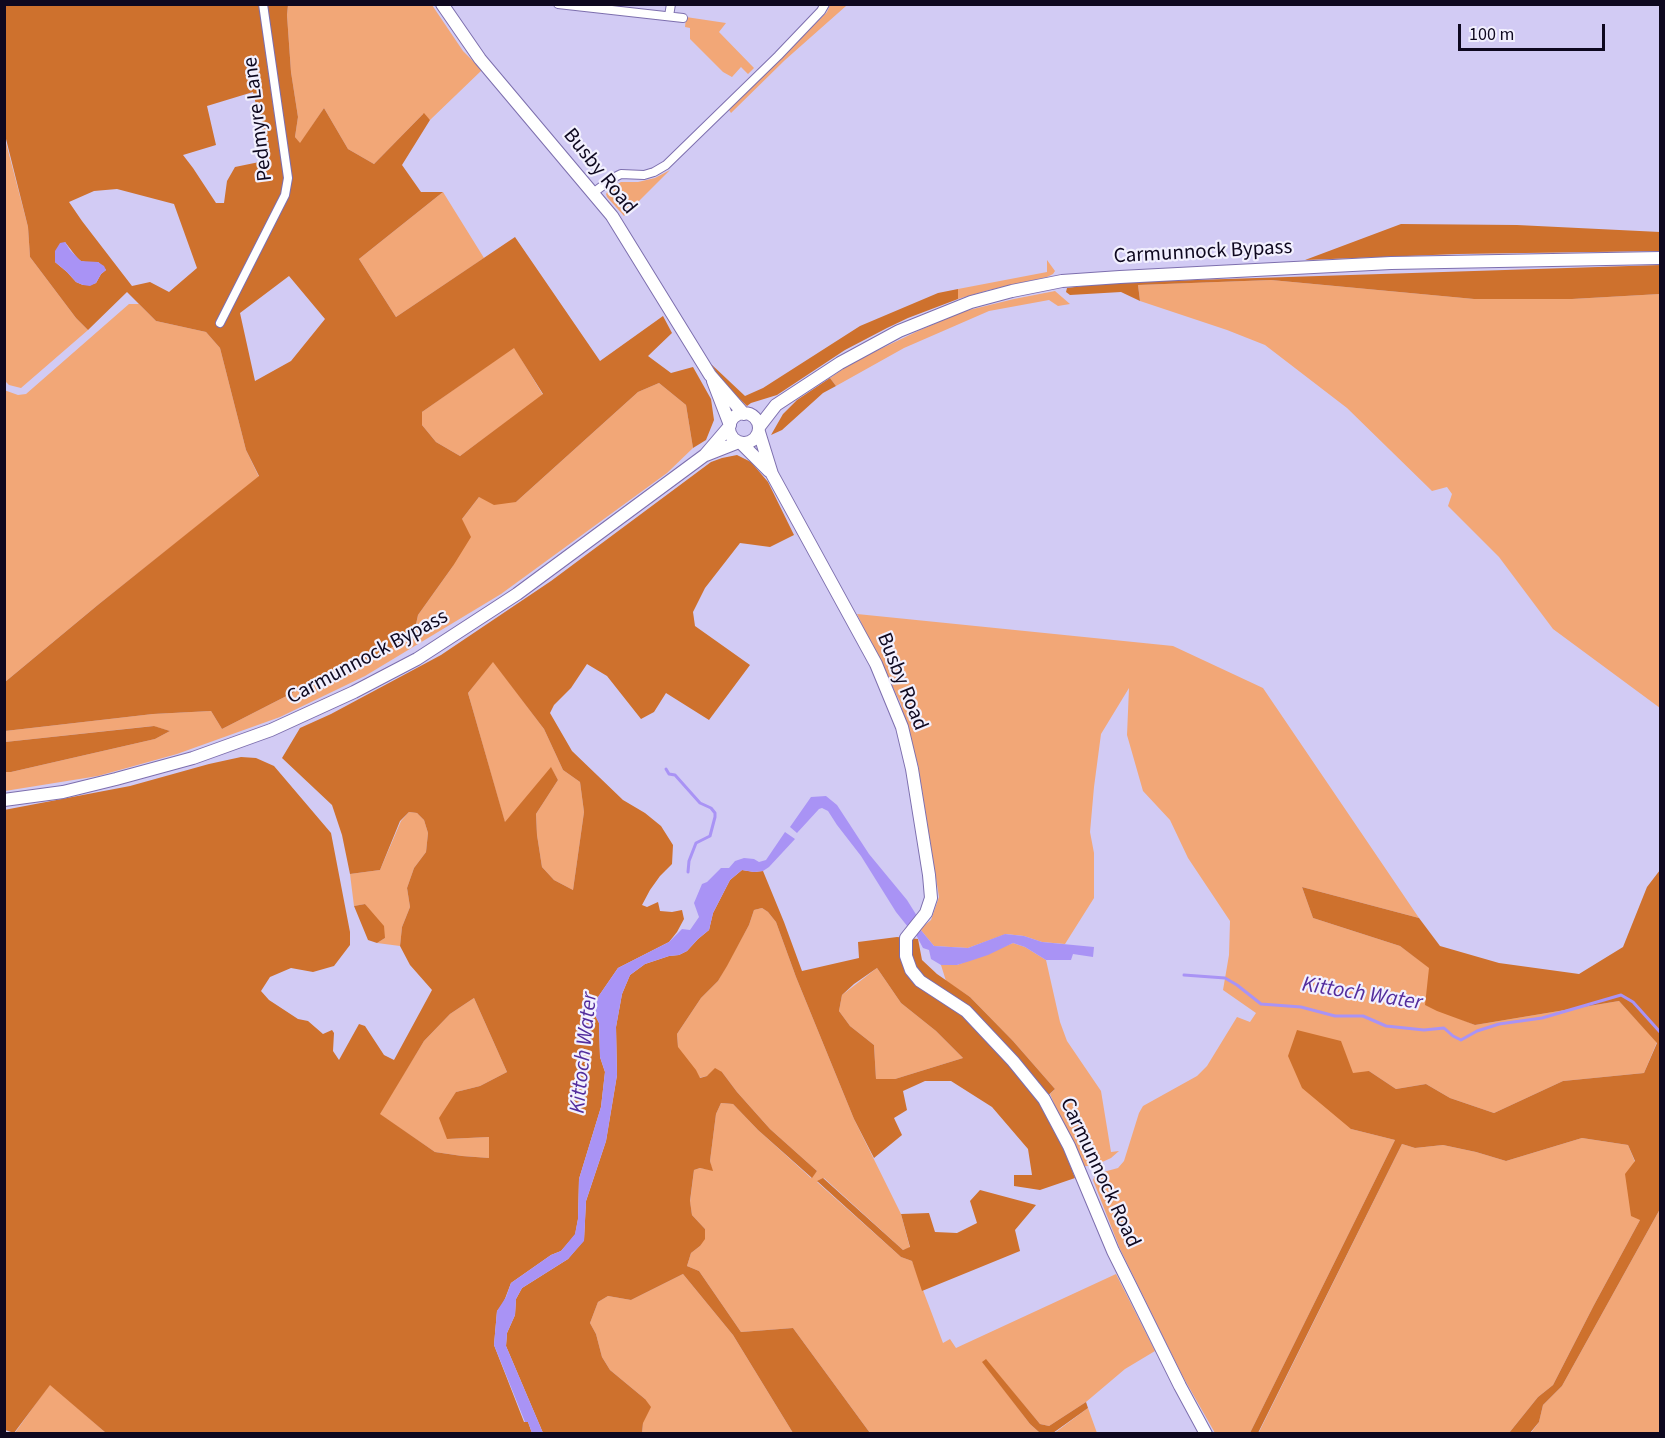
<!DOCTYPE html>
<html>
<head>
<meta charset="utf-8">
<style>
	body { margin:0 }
	#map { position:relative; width:1665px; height:1438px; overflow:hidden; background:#d2cbf4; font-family:"Source Sans 3",sans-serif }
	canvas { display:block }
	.frame { position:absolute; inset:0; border:6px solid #0e081f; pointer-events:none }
	.scale { position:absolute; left:1458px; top:24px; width:147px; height:27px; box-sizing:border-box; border:3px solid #0e081f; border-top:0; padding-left:8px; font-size:18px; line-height:21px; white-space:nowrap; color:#0e081f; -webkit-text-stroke:4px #f2f0fe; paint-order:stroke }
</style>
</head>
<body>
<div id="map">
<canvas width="1665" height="1438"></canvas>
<div class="frame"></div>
<div class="scale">100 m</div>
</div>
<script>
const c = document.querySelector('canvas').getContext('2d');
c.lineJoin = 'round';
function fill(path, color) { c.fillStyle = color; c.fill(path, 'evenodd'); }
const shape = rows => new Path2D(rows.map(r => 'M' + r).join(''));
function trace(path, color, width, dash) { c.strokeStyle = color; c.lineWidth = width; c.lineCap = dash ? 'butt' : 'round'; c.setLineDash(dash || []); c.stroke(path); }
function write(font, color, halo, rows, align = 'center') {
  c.font = font + ' "Source Sans 3",sans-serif'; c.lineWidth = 4.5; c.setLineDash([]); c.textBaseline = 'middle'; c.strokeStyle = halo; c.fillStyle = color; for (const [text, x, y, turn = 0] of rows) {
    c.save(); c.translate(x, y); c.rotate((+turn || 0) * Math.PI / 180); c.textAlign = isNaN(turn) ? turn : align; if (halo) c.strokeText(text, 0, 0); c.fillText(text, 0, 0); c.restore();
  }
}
fill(shape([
	[288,5,432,5,463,51,482,70,430,120,423,114,374,164,348,149,324,108,300,144,295,137,298,117,291,72,287,15],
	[830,5,845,5,846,6,785,60,731,113,729,110,827,12],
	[686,17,726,23,719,32,754,68,748,74,741,67,732,77,723,72,690,39,690,28,685,27],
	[4,135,28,227,30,257,76,318,88,330,21,388,9,385,5,381],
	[670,170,624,216,607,197,606,194,609,189,621,182,638,182,655,178],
	[443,192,484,258,396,317,359,259],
	[1047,260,1055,271,1053,274,1047,277,989,290,958,299,958,289,1047,272],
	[1271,280,1474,299,1572,299,1660,294,1660,708,1553,629,1499,557,1448,506,1452,494,1447,487,1432,491,1347,408,1265,345,1227,330,1140,301,1138,285],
	[1055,291,1070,304,1058,306,1049,300,989,311,904,348,836,386,830,378,853,362,918,331,961,312,1014,299],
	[129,304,139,304,156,321,206,332,220,348,246,450,259,477,99,604,5,682,4,390,18,395,26,394],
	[514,347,543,395,460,456,436,442,422,425,422,412],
	[659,383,686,405,693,448,667,473,501,594,365,676,280,717,177,754,98,776,5,791,5,772,11,772,155,739,170,731,153,726,5,742,5,731,153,714,211,711,222,729,304,687,413,638,418,615,453,566,462,519,479,497,516,502,638,392],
	[857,614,1173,646,1263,688,1419,918,1302,887,1313,918,1400,946,1430,968,1426,1005,1475,1025,1619,1001,1657,1042,1644,1073,1563,1081,1494,1113,1450,1098,1426,1084,1396,1089,1369,1071,1351,1129,1395,1140,1250,1433,1215,1433,1182,1375,1120,1249,1093,1180,1096,1174,1118,1168,1124,1161,1139,1113,1143,1106,1197,1076,1207,1066,1237,1017,1250,1022,1256,1013,1223,990,1229,955,1230,921,1188,858,1170,820,1143,791,1127,735,1129,688,1101,734,1094,787,1090,832,1094,853,1094,898,1065,944,1042,942,1024,936,1006,934,968,948,934,946,920,929,931,920,939,897,918,765,900,702],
	[493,661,544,729,563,770,580,782,584,812,573,890,554,880,542,867,537,835,536,814,558,780,551,768,505,823,468,693],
	[409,812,417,813,424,820,428,833,426,852,414,868,407,888,410,907,402,927,400,946,377,943,385,938,365,904,354,906,350,874,380,870,401,821],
	[762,908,768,912,776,922,796,977,854,1119,901,1214,910,1248,903,1250,824,1178,817,1182,901,1257,912,1261,943,1343,950,1339,956,1348,1116,1274,1155,1351,1125,1369,1086,1402,1049,1426,1040,1424,986,1360,983,1362,1030,1424,1040,1433,870,1433,793,1328,741,1332,699,1271,687,1266,691,1253,700,1246,705,1229,692,1215,690,1202,694,1170,700,1168,712,1170,710,1161,716,1114,721,1103,733,1104,758,1130,811,1178,817,1171,770,1129,737,1092,722,1072,699,1078,678,1048,677,1034,701,998,718,981,749,925,754,910],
	[1013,943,1025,947,1046,960,1060,1022,1067,1041,1101,1091,1111,1152,1119,1151,1111,1158,1098,1164,1081,1167,1050,1094,1055,1089,1013,1041,970,997,946,981,941,965,957,965],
	[877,968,901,1003,936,1031,963,1058,895,1079,876,1079,874,1045,850,1026,839,1011,842,995],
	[474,998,507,1072,480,1086,456,1092,447,1139,489,1137,489,1158,462,1156,435,1152,379,1114,424,1041,450,1014],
	[1582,1138,1628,1145,1635,1162,1640,1220,1594,1305,1553,1385,1538,1397,1509,1433,1258,1434,1402,1144,1415,1148,1443,1145,1476,1152,1506,1161],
	[1660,1209,1660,1433,1530,1434,1539,1422,1543,1405,1562,1386],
	[683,1274,733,1335,793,1433,642,1433,645,1399,610,1370,602,1357,596,1334,590,1323,598,1302,608,1296,631,1300],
	[50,1384,106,1433,14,1434],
	[1088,1408,1097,1433,1053,1434]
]), '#f2a777');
fill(shape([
	[4,5,259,5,274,112,281,119,266,5,288,5,287,15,291,72,298,117,295,137,300,143,324,108,348,149,374,164,424,113,430,120,402,165,421,192,443,192,359,259,396,317,515,237,600,361,663,316,672,333,648,356,671,373,693,367,711,399,714,420,706,440,693,448,686,405,659,383,638,392,516,502,494,505,479,497,462,519,471,537,453,566,418,615,413,638,304,687,222,729,211,711,153,714,5,731,5,682,99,604,259,476,246,450,220,348,206,332,156,321,127,292,88,330,76,318,30,257,28,227,5,135],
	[253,92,269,160,235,167,227,181,224,203,216,203,193,168,183,155,216,145,207,106],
	[117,189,174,204,197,268,169,292,150,282,132,286,82,221,69,202,94,191],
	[65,242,78,259,81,261,89,263,98,262,106,270,101,274,96,283,90,285,83,285,76,282,67,272,55,262],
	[289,276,325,319,291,361,255,381,240,313],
	[514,348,543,394,460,456,436,442,422,425,422,412],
	[1401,224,1517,225,1660,232,1660,251,1458,254,1305,260],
	[1660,265,1660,294,1572,299,1474,299,1271,280,1138,285,1140,301,1121,292,1070,295,1066,292,1067,288,1098,284,1133,282],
	[958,289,958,299,908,318,887,328,845,350,777,395,751,403,747,406,723,383,711,364,745,396,763,388,860,326,938,293],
	[830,378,836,386,823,393,782,430,771,435,783,414,797,400],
	[737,455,751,462,768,482,794,535,770,547,740,543,705,588,693,612,695,626,750,665,709,720,666,693,654,712,641,719,607,676,587,664,571,688,554,705,550,713,572,751,623,800,645,813,661,826,673,845,672,864,660,876,650,890,642,905,647,907,658,902,660,911,672,912,682,910,684,919,677,932,669,942,618,968,596,1000,595,1015,599,1023,600,1057,605,1072,601,1107,579,1179,578,1219,575,1235,561,1251,551,1255,511,1283,503,1304,497,1311,494,1345,524,1422,528,1422,532,1433,106,1433,50,1385,14,1433,5,1430,4,810,130,786,209,764,241,757,256,758,274,766,331,833,350,932,350,945,334,966,313,972,291,968,270,977,261,991,269,1000,298,1019,308,1021,323,1034,332,1030,334,1033,333,1051,339,1060,359,1024,365,1026,384,1055,394,1060,432,990,410,965,400,946,402,927,410,907,407,888,414,868,426,852,428,833,424,820,417,813,409,812,400,821,380,870,350,874,342,835,332,805,282,758,300,728,331,714,441,655,551,581,711,462,722,458],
	[493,662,544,729,563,770,580,782,584,812,573,890,554,880,542,867,537,835,536,814,558,780,551,767,505,822,468,693],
	[474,998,507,1072,480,1086,456,1092,439,1118,447,1139,489,1137,489,1158,462,1156,435,1152,380,1114,424,1041,450,1014],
	[154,726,170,731,155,739,11,772,5,772,5,742],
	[742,870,754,872,763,871,784,922,802,971,859,958,858,942,897,937,918,939,922,960,937,974,970,997,1013,1041,1055,1089,1041,1102,1060,1140,1075,1178,1040,1190,1014,1186,1014,1175,1032,1175,1028,1149,992,1107,951,1081,925,1081,903,1091,907,1110,894,1118,902,1135,874,1158,854,1119,796,977,776,922,768,912,762,908,754,910,749,925,727,966,718,981,701,998,677,1034,678,1047,696,1070,700,1078,707,1076,715,1068,722,1072,737,1092,770,1129,817,1171,812,1178,758,1130,733,1104,721,1103,716,1114,710,1161,713,1171,700,1168,694,1170,690,1201,692,1215,705,1229,705,1239,700,1246,691,1253,687,1266,699,1271,741,1332,793,1328,870,1433,793,1433,733,1335,683,1274,631,1300,608,1296,598,1302,590,1323,596,1334,602,1357,610,1370,645,1399,651,1407,643,1423,642,1433,543,1433,506,1346,507,1333,515,1315,516,1299,522,1288,568,1259,584,1240,586,1201,606,1141,617,1075,616,1027,622,994,630,975,645,964,669,956,679,955,687,951,698,939,709,930,713,913,730,880],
	[877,968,901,1003,936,1031,963,1058,895,1079,876,1079,874,1045,850,1026,839,1011,842,995,854,984],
	[1660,870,1660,1209,1562,1386,1543,1405,1539,1422,1530,1433,1509,1433,1538,1397,1553,1385,1594,1305,1640,1220,1631,1216,1625,1174,1635,1161,1628,1145,1582,1138,1506,1161,1476,1152,1443,1145,1415,1148,1402,1144,1258,1433,1250,1433,1395,1140,1351,1129,1302,1088,1288,1056,1297,1030,1341,1041,1353,1073,1369,1071,1396,1089,1426,1084,1450,1098,1494,1113,1563,1081,1644,1073,1657,1043,1619,1001,1475,1025,1437,1011,1425,1005,1429,968,1400,946,1313,918,1302,887,1419,918,1440,946,1499,963,1579,974,1623,947,1647,887],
	[365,904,384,926,385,938,377,943,368,940,354,906],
	[823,1178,903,1250,910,1247,901,1214,929,1213,935,1232,957,1233,977,1223,970,1201,980,1190,1036,1205,1015,1230,1020,1251,922,1291,912,1261,901,1257,817,1181],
	[986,1359,1040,1424,1049,1426,1086,1402,1088,1408,1053,1433,1040,1433,1030,1424,982,1362]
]), '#ce712d');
fill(shape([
	[65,242,70,250,81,261,98,262,104,266,106,270,101,274,96,283,90,286,83,285,76,282,67,272,55,262,55,251,60,243],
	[826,796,837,805,869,854,907,900,917,916,908,927,896,912,861,856,837,825,828,811,822,808,819,809,797,833,790,827,811,797],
	[785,832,795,839,769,867,763,871,754,872,742,870,730,880,713,913,709,930,698,939,687,951,679,955,669,956,645,964,630,975,622,994,616,1027,617,1075,606,1141,586,1201,584,1241,568,1259,522,1288,516,1299,515,1315,507,1333,506,1346,543,1433,532,1433,528,1422,525,1422,494,1345,497,1311,506,1297,511,1283,551,1255,561,1251,575,1234,578,1219,579,1179,601,1107,605,1072,600,1057,599,1023,595,1015,596,1000,618,968,669,942,682,929,690,930,699,917,694,903,702,884,707,882,721,868,729,868,735,861,744,858,754,859,759,862,766,860],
	[920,929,934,946,968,948,1005,934,1024,936,1042,942,1094,947,1093,957,1073,954,1071,960,1046,960,1025,947,1013,943,988,955,970,961,957,965,941,965,931,959,929,950,923,948,915,933]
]), '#a993f5');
trace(shape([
	[666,769,669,774,675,775,700,803,711,808,715,813,715,817,710,836,696,843,689,861,688,872],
	[1184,975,1225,978,1237,985,1261,1004,1301,1007,1335,1016,1363,1016,1386,1026,1424,1030,1444,1028,1453,1036,1461,1040,1477,1031,1499,1024,1542,1018,1621,995,1633,1002,1660,1032]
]), '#a993f5', 3);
const minor = shape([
	[558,4,683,18],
	[669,16,671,4],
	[593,193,613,178,621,174,644,175,654,172,666,165,778,56,821,11,825,4],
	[220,323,285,195,288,178,263,4]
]);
const secondary = shape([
	[442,4,480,59,612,216,710,375,744,414],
	[713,381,730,425],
	'729 428a15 15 0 1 1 30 0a15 15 0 1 1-30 0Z',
	[759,427,776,405,840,363,899,331,971,302,1012,291,1062,281,1120,277,1391,263,1660,258],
	[759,432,772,474,876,664,902,727,912,769,929,875,931,898,926,913,906,938,906,956,911,970,920,981,966,1011,1013,1061,1044,1099,1069,1146,1113,1251,1131,1287,1180,1386,1206,1434],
	[741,443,769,471],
	[706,455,739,442],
	[4,800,63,792,116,779,193,758,271,730,354,692,417,659,517,594,705,455,729,427]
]);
trace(minor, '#7d6fae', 10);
trace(secondary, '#7d6fae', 14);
trace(minor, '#fff', 8);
trace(secondary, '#fff', 12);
write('21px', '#0e081f', '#f2f0fe', [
	["Pedmyre Lane",259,119,-97],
	["Busby Road",599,172,51],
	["Carmunnock Bypass",1203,253,-3],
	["Carmunnock Bypass",368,658,-28],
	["Busby Road",901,682,68],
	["Carmunnock Road",1099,1173,65]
]);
write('italic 22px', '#532d9d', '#f2f0fe', [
	["Kittoch Water",1362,995,9],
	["Kittoch Water",585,1053,-84]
]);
</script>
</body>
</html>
